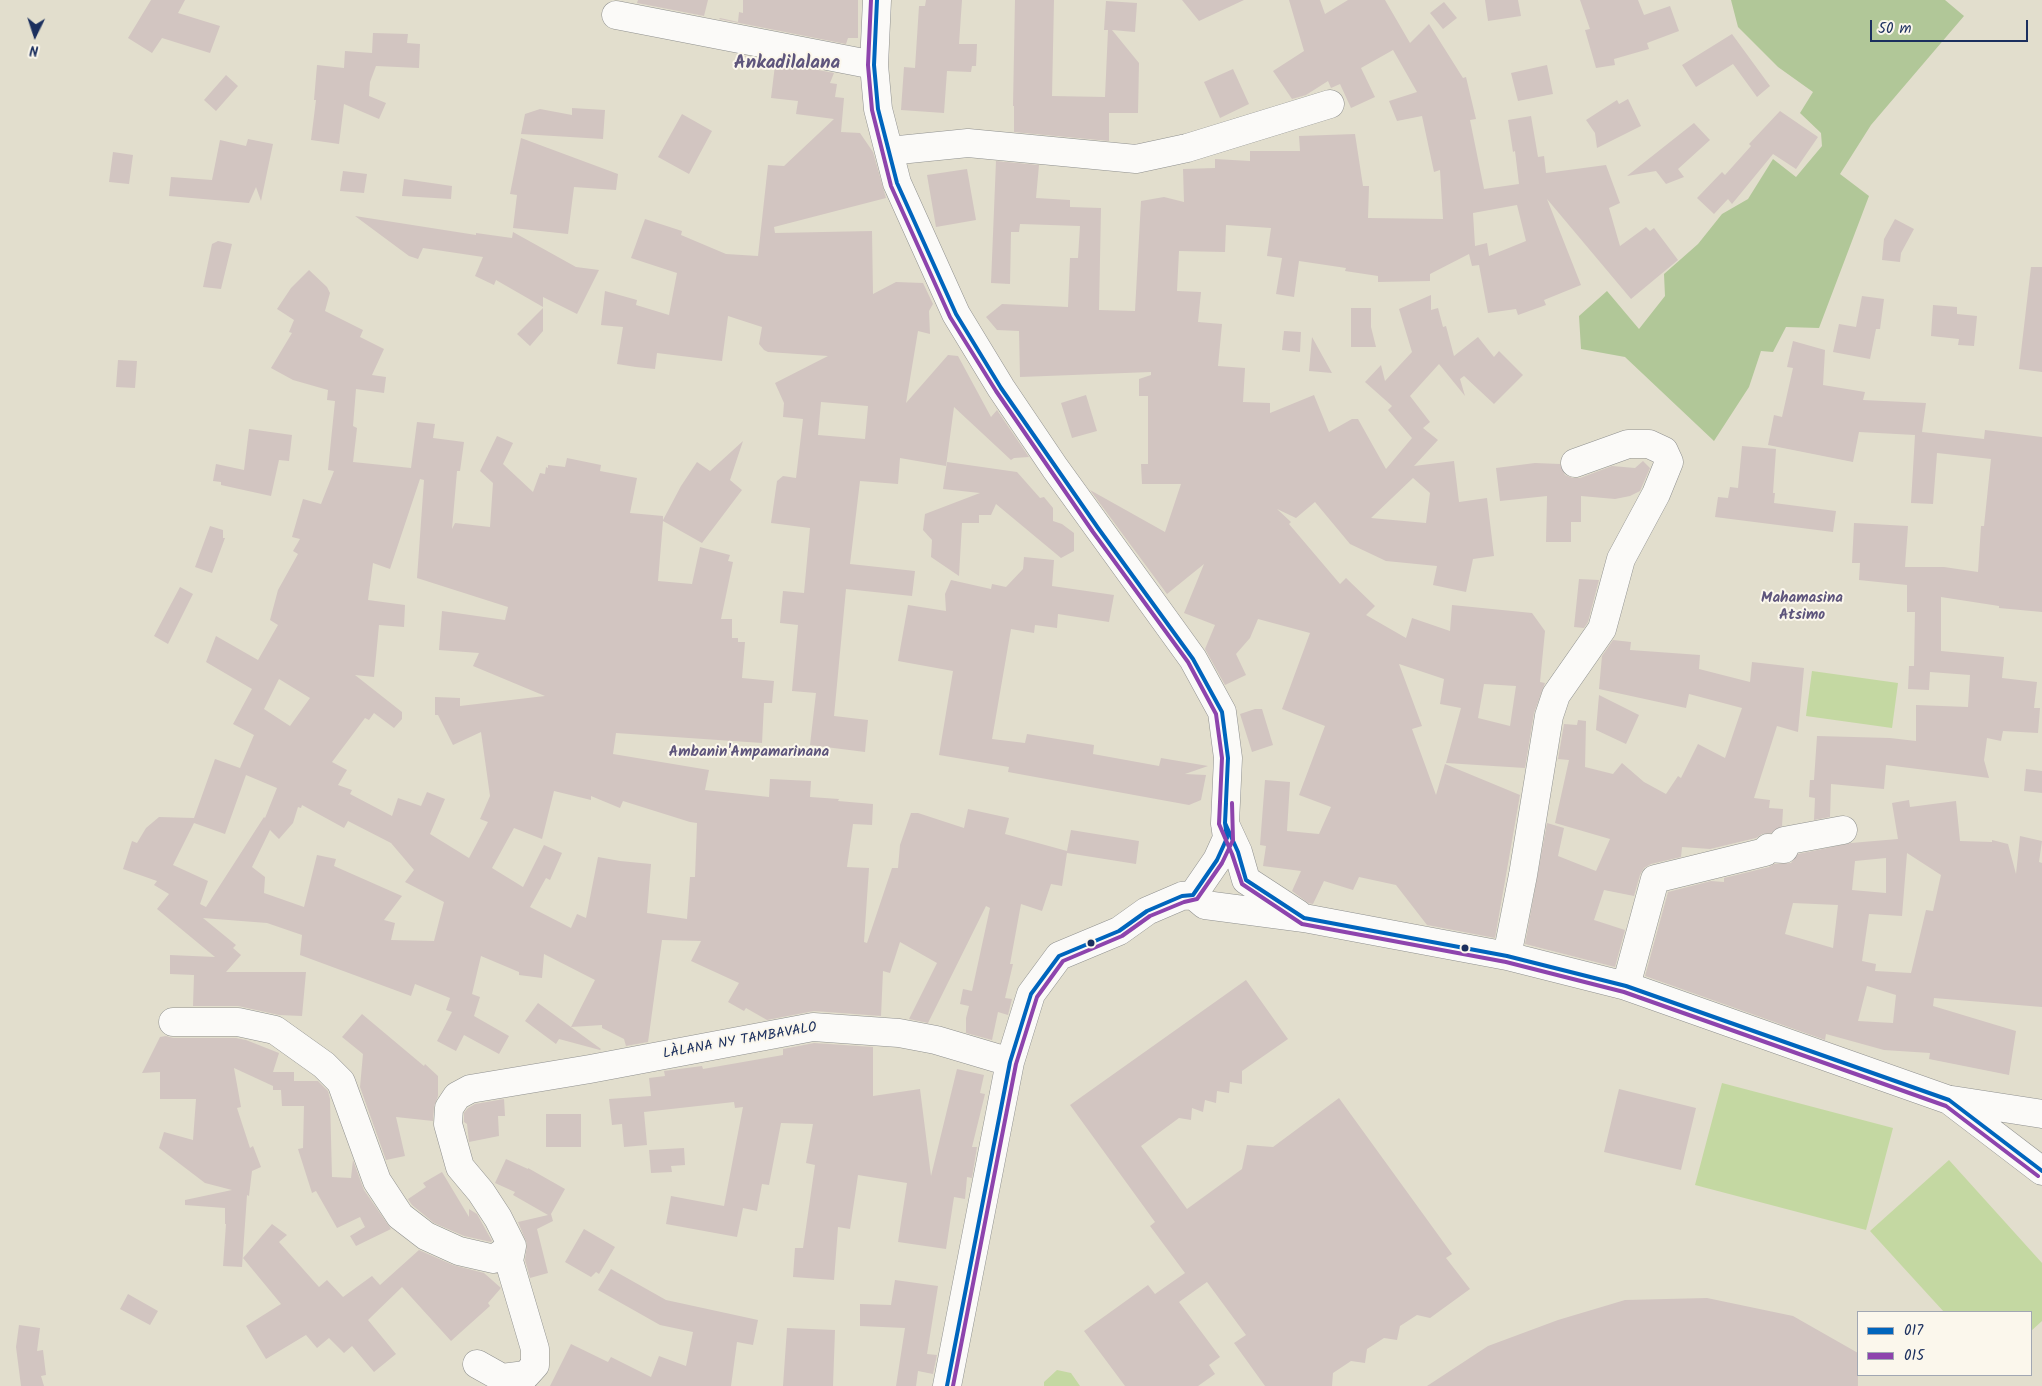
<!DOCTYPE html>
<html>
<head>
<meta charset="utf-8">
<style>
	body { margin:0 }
	#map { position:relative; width:2042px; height:1386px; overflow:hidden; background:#e2decd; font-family:Kalam,sans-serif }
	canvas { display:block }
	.legend { position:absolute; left:1857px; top:1311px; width:175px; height:65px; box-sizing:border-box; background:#fbf7ec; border:1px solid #a1a7b3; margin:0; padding:6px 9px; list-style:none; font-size:15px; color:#1b2f5e }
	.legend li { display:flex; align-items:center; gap:10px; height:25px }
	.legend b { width:25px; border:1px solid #a1a7b3 }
	.north { position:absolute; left:10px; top:10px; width:50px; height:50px; -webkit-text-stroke:4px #fbf7ec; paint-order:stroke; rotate:184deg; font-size:14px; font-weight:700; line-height:20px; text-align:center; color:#1b2f5e }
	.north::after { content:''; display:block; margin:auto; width:18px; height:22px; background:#1b2f5e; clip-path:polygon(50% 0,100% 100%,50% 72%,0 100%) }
	.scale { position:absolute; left:1870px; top:20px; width:158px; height:22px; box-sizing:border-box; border:2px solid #1b2f5e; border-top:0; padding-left:6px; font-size:15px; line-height:18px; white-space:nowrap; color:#1b2f5e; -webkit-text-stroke:4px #fbf7ec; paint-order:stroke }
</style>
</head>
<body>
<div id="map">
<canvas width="2042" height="1386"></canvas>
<ul class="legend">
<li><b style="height:6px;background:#0065bd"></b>017</li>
<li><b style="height:6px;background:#8e44ad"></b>015</li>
</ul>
<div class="north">N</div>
<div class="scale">50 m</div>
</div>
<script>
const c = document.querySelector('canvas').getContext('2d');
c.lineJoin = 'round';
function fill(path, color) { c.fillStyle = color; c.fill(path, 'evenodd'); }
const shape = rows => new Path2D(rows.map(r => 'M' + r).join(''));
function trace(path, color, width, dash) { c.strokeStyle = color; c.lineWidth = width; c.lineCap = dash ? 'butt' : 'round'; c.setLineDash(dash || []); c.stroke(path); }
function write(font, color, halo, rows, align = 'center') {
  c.font = font + ' Kalam,sans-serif'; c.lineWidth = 4; c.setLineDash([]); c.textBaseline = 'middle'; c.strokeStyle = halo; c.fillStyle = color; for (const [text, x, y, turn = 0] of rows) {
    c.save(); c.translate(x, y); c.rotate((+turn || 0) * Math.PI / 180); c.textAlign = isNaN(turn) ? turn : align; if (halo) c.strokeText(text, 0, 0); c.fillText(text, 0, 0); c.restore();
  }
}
fill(shape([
	[1812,671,1898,683,1892,728,1806,716],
	[1722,1083,1893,1128,1866,1230,1695,1185],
	[1949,1160,2042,1263,2042,1321,2031,1331,2031,1312,1944,1312,1870,1231],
	[1057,1370,1071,1373,1080,1386,1044,1386,1044,1382]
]), '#c4d8a2');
fill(shape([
	[1731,0,1945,0,1964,16,1871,125,1840,174,1869,196,1819,328,1786,327,1773,352,1761,351,1749,387,1714,441,1625,357,1581,349,1579,316,1607,291,1639,329,1665,296,1664,274,1698,244,1722,214,1748,199,1773,159,1796,177,1822,146,1821,133,1800,113,1813,92,1778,67,1738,27]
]), '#b1c798');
fill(shape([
	[151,0,185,0,178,13,220,26,210,53,162,38,152,53,128,38],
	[638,0,708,0,704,16,637,3],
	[743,0,858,0,858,38,848,38,846,44,719,19,720,18,738,22,739,12,743,13],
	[926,0,962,0,959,44,977,44,976,66,972,66,971,72,947,71,944,113,901,110,904,67,915,68,919,6,925,6],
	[1015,0,1054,0,1052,96,1105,97,1108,30,1104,30,1106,1,1137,3,1135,32,1112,30,1139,63,1138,113,1109,113,1109,141,1014,132,1014,106,1013,106],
	[1182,0,1244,0,1199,21],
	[1289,0,1320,0,1325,14,1348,0,1385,0,1410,43,1429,24,1463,78,1466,77,1476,119,1470,120,1484,189,1519,184,1515,151,1513,152,1508,120,1531,116,1538,157,1544,156,1546,173,1606,165,1620,203,1609,208,1620,246,1646,227,1650,231,1654,228,1678,260,1631,299,1547,199,1581,285,1544,300,1546,305,1518,315,1516,309,1488,313,1479,265,1472,266,1469,254,1430,274,1430,281,1378,282,1378,276,1345,271,1346,268,1299,261,1294,297,1276,294,1282,258,1267,256,1271,228,1226,225,1225,252,1179,251,1177,291,1201,292,1198,322,1222,324,1218,366,1245,368,1243,402,1270,403,1270,413,1314,395,1329,432,1352,419,1358,419,1386,469,1412,438,1388,410,1392,406,1365,382,1381,365,1385,381,1412,352,1399,309,1431,295,1431,310,1438,308,1443,327,1446,326,1454,356,1478,337,1494,357,1499,351,1523,375,1494,404,1464,376,1460,379,1465,396,1439,364,1410,396,1430,422,1423,428,1438,440,1414,466,1454,461,1459,502,1487,498,1494,556,1473,559,1466,592,1433,585,1437,566,1386,561,1350,544,1315,502,1296,518,1277,509,1291,522,1289,524,1340,584,1346,578,1375,606,1366,615,1406,638,1412,618,1450,631,1452,605,1532,613,1545,631,1540,682,1545,683,1534,713,1525,768,1446,763,1461,708,1440,704,1444,679,1399,664,1422,726,1412,729,1436,795,1445,764,1520,795,1495,938,1427,925,1396,885,1359,877,1353,890,1324,881,1313,904,1308,903,1292,891,1301,871,1263,866,1266,846,1260,845,1265,780,1290,782,1287,831,1319,834,1331,807,1299,795,1325,726,1282,709,1310,633,1258,619,1250,638,1236,654,1246,675,1225,685,1205,649,1215,625,1184,613,1204,564,1167,594,1090,490,1165,532,1181,484,1142,484,1141,464,1148,464,1148,396,1139,396,1139,379,1151,375,1151,372,1020,377,1019,331,997,330,986,317,1002,304,1068,307,1070,258,1078,258,1080,226,1020,224,1019,232,1011,232,1010,284,991,283,996,161,1039,165,1036,198,1070,200,1070,207,1101,208,1099,310,1135,311,1141,201,1164,197,1184,202,1183,169,1215,168,1215,159,1250,161,1250,151,1300,151,1299,136,1355,134,1363,186,1369,186,1368,218,1443,219,1440,170,1434,172,1422,116,1397,121,1389,101,1417,92,1393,50,1361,68,1375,97,1351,108,1340,84,1331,88,1328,81,1306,95,1292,99,1273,71,1304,51],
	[1517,205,1526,241,1489,256,1487,243,1475,246,1473,213],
	[1413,478,1430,493,1426,523,1371,518],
	[1484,684,1516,686,1510,726,1478,718],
	[1485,0,1518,0,1521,16,1488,21],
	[1580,0,1638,0,1644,15,1670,6,1679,31,1647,43,1649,49,1614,59,1615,65,1596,68,1585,30,1590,29],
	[1444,2,1457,18,1443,29,1430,13],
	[373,33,408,34,407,43,420,44,419,68,376,66,370,82,369,96,386,103,379,119,344,104,339,144,311,140,316,100,314,100,317,65,344,68,345,51,372,53],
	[1732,34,1770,86,1757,97,1733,64,1696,87,1682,65],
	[733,54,834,73,830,83,837,84,835,97,844,98,841,132,860,133,873,152,886,198,774,227,775,233,872,231,873,294,896,282,923,283,933,304,929,311,930,334,918,331,906,403,948,355,958,356,991,417,997,410,1029,457,1014,458,1011,460,954,407,946,466,900,458,898,484,860,481,850,564,915,571,912,596,846,589,834,716,868,720,865,752,810,745,816,693,792,691,798,625,780,623,783,591,804,593,810,528,771,523,777,481,783,476,796,478,803,419,783,417,784,403,775,383,828,356,768,352,764,350,759,344,762,327,728,316,722,361,657,353,655,369,636,367,617,364,623,327,601,325,605,291,637,300,636,305,669,315,677,273,631,258,645,219,682,231,681,235,726,254,758,256,768,165,784,166,834,119,796,114,798,101,771,98,775,65],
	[821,402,868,406,865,439,818,435],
	[1547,65,1553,94,1518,101,1511,73],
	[1233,69,1249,104,1220,118,1204,82],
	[226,75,238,86,216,111,204,100],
	[1628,99,1641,126,1597,148,1595,133,1586,120,1617,100,1619,104],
	[572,108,605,110,603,139,521,134,525,114,540,109,572,115],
	[1780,111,1818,137,1796,169,1773,154,1732,204,1728,199,1714,214,1697,198,1722,172,1725,175,1751,146,1749,144],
	[682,114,712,131,689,174,658,157],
	[1694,123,1710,140,1678,169,1684,177,1666,184,1656,171,1627,176],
	[521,138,618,174,616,190,574,187,568,234,513,228,517,195,510,194],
	[248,139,273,144,261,201,256,187,249,203,169,196,171,177,212,180,220,140,246,146],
	[113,152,133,155,129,184,109,182],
	[967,169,976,220,936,227,927,175],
	[343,171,367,174,364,193,340,191],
	[404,179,452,186,451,199,402,196],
	[355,216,476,235,476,233,512,238,513,232,576,267,599,270,577,314,543,297,543,307,496,280,494,285,475,276,483,257,423,248,418,259,409,256],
	[1895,219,1914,229,1901,253,1900,262,1882,260,1884,239],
	[218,241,232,244,221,289,203,287,212,244],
	[2031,267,2042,267,2042,372,2019,369],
	[309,270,327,287,330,293,325,311,363,330,360,337,384,349,372,375,386,377,384,393,356,389,353,426,357,428,353,462,411,468,417,422,435,424,433,438,464,442,460,471,457,471,452,529,455,523,490,527,493,483,480,471,497,436,513,443,503,464,533,492,540,473,545,474,546,467,548,468,548,465,565,467,567,458,601,465,600,471,637,478,630,513,663,516,663,520,681,486,697,462,710,471,743,441,730,480,742,490,702,543,663,521,658,581,692,584,700,547,730,555,728,561,733,562,721,619,732,619,732,638,738,638,738,642,745,642,742,678,774,681,772,703,764,703,762,743,616,733,613,754,709,770,705,790,769,797,770,779,811,781,810,797,839,799,838,801,873,804,872,825,853,824,847,867,869,868,864,942,867,943,892,868,898,868,900,845,911,813,918,813,964,828,968,809,1009,818,1005,834,1067,851,1071,830,1139,841,1136,864,1067,853,1062,886,1051,884,1042,911,1021,904,1010,964,1013,964,1005,998,1012,999,1008,1015,998,1012,992,1040,966,1033,966,1018,969,1006,960,1004,963,989,972,991,990,908,986,906,928,1023,909,1019,937,963,900,942,890,973,883,971,881,1016,814,1011,767,1020,746,1008,744,1011,728,1002,739,983,691,961,701,941,662,940,648,1042,626,1046,624,1039,602,1028,602,1025,571,1027,595,980,544,954,542,978,519,975,519,972,481,956,472,994,480,997,474,1016,509,1036,499,1054,464,1035,456,1051,437,1041,452,1012,446,1010,450,998,415,984,411,996,300,955,302,935,267,923,203,918,236,945,233,948,241,955,226,972,306,972,302,1016,279,1015,238,1006,193,1006,194,975,170,974,170,955,215,957,157,909,169,894,154,885,157,881,123,869,132,841,137,843,146,828,159,817,194,818,215,759,240,768,254,735,233,724,252,689,206,662,216,636,258,660,278,625,270,620,278,590,298,554,293,551,300,539,292,537,303,499,321,504,334,471,328,470,335,401,327,400,328,390,293,380,271,368,292,333,289,332,294,320,277,309,291,288],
	[420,479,424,480,417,578,508,607,505,620,442,611,439,650,479,653,473,666,545,696,460,706,460,698,435,697,435,715,438,715,453,745,481,732,490,796,480,819,488,822,469,858,430,834,445,799,427,792,421,806,398,798,392,816,350,794,352,790,338,785,347,770,332,762,365,718,369,720,374,713,394,728,402,719,402,712,355,675,374,677,379,625,404,627,405,605,368,600,373,563,390,569],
	[279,679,310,698,290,726,264,709],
	[246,775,277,788,265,818,264,817,206,907,200,904,208,881,173,865,194,823,225,834],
	[554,791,591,800,591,796,620,808,623,801,690,822,697,823,695,877,690,877,687,919,647,913,651,864,620,861,598,857,586,918,577,914,571,928,530,907,546,878,550,880,562,853,544,845,523,887,492,868,514,828,542,839],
	[302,805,344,828,348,821,391,843,414,870,405,882,444,902,434,941,391,940,395,923,384,920,402,896,334,866,336,859,317,855,304,907,264,893,265,877,252,867,270,830,279,839,293,823,298,807,301,808],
	[1862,296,1884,299,1880,329,1876,329,1870,359,1833,352,1839,324,1856,327],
	[1933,305,1957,307,1957,314,1977,316,1974,346,1958,345,1959,339,1931,336],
	[543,308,543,331,530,346,517,334],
	[1351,308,1371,308,1371,327,1376,347,1351,347],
	[1284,331,1301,332,1300,352,1282,350],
	[1312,337,1332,373,1309,371],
	[1793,341,1825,350,1823,385,1865,392,1863,400,1926,403,1922,432,1984,439,1985,430,2042,437,2042,612,1999,608,1999,606,1941,597,1941,651,2004,657,2002,678,2037,682,2034,708,2040,708,2038,733,2003,731,2001,741,1987,738,1984,760,1989,778,1886,765,1884,789,1831,784,1830,817,1814,820,1815,798,1809,797,1810,780,1814,780,1817,736,1890,738,1916,741,1916,705,1968,707,1970,675,1930,672,1929,690,1908,689,1909,666,1914,666,1915,612,1907,612,1907,585,1859,580,1860,563,1852,563,1854,523,1908,526,1905,567,1944,567,1978,572,1981,526,1984,526,1991,459,1937,453,1933,504,1911,503,1915,435,1859,432,1853,462,1768,445,1774,415,1782,417,1793,368,1787,367],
	[118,360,137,361,135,388,116,387],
	[1086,395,1097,431,1072,438,1061,403],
	[249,429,292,435,289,461,279,460,271,496,221,485,221,482,213,481,216,464,244,470],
	[1742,446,1776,449,1773,493,1775,493,1774,503,1836,511,1833,532,1715,517,1718,497,1728,498,1730,487,1738,488],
	[1643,461,1650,468,1640,491,1630,496,1615,499,1581,496,1581,522,1571,522,1571,542,1546,542,1547,496,1500,501,1496,468,1535,463,1560,464,1565,475,1573,478,1580,478,1612,466,1635,468],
	[947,462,1017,472,1040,498,1044,497,1053,508,1053,521,1062,524,1074,533,1074,551,1061,558,996,504,991,515,979,515,979,523,962,523,959,576,931,557,932,540,923,530,925,514,980,493,943,489],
	[210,526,223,530,223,538,225,538,212,573,195,567],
	[1024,557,1054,560,1052,586,1114,595,1109,622,1058,614,1057,628,1035,625,1034,633,1011,629,992,739,1025,743,1027,734,1094,745,1093,754,1159,766,1161,758,1208,766,1185,774,1206,775,1201,800,1189,805,1008,772,1009,767,939,755,953,671,898,661,908,605,946,611,945,594,951,580,991,589,992,584,1006,587,1023,569],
	[1579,579,1599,580,1588,622,1584,628,1574,627],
	[180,587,193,594,168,644,154,636],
	[1613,640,1631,642,1630,650,1700,655,1699,669,1750,682,1752,662,1804,668,1798,732,1777,726,1754,798,1770,800,1769,808,1783,809,1782,826,1771,833,1762,834,1756,838,1710,849,1682,847,1681,857,1651,864,1644,868,1640,875,1634,896,1604,890,1594,920,1625,930,1615,967,1525,944,1547,823,1564,828,1558,856,1596,871,1610,839,1555,823,1569,760,1558,759,1564,724,1577,725,1578,720,1586,721,1585,767,1613,774,1622,763,1644,782,1666,794,1678,776,1681,778,1698,744,1725,758,1742,708,1689,694,1686,708,1599,689,1602,656],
	[1599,695,1639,715,1626,744,1596,730],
	[1255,709,1262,709,1273,745,1252,752,1240,714],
	[2026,769,2042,771,2042,793,2024,791],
	[1909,800,1910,807,1956,801,1960,841,1992,842,1992,840,2008,844,2016,874,2020,836,2042,841,2039,862,2042,863,2042,1007,1934,998,1933,1006,2016,1031,2009,1075,1929,1059,1930,1053,1884,1050,1826,1034,1825,1040,1645,976,1668,892,1711,881,1724,882,1724,878,1769,867,1774,864,1791,863,1798,854,1851,843,1898,839,1892,803],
	[1907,853,1941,875,1933,911,1926,910,1911,973,1875,971,1876,964,1862,961,1869,914,1902,916],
	[1886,858,1886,893,1852,890,1855,861],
	[1793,903,1838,905,1833,948,1785,934],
	[1867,986,1896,995,1893,1023,1858,1021],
	[1246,980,1288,1039,1242,1071,1242,1084,1230,1082,1229,1093,1217,1091,1216,1103,1205,1100,1203,1112,1192,1108,1191,1120,1179,1118,1141,1146,1187,1209,1242,1169,1247,1145,1273,1147,1339,1098,1452,1254,1446,1258,1470,1289,1430,1318,1417,1315,1400,1326,1397,1340,1384,1338,1367,1349,1365,1363,1351,1361,1333,1373,1332,1386,1265,1386,1234,1343,1246,1335,1207,1282,1179,1302,1220,1357,1209,1365,1215,1374,1198,1386,1125,1386,1084,1331,1148,1285,1155,1294,1185,1273,1150,1226,1155,1222,1070,1105],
	[538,1003,601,1049,600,1050,559,1039,556,1044,525,1021],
	[362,1014,424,1066,425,1064,438,1076,438,1096,434,1107,433,1121,396,1117,405,1156,386,1160,360,1087,363,1054,342,1037],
	[166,1036,173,1038,236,1038,246,1040,279,1053,273,1072,294,1072,294,1081,318,1081,328,1091,330,1099,332,1177,351,1178,353,1160,364,1190,391,1229,356,1246,350,1236,365,1227,360,1217,337,1228,316,1191,312,1193,298,1149,303,1148,304,1106,282,1106,281,1090,273,1090,273,1086,234,1068,241,1107,237,1108,250,1148,253,1146,261,1167,252,1171,249,1196,247,1195,242,1267,223,1266,226,1224,225,1224,225,1208,185,1205,185,1200,232,1190,205,1183,159,1148,164,1132,193,1140,196,1099,160,1099,160,1072,142,1073,160,1037],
	[814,1043,873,1047,873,1096,920,1089,931,1176,957,1069,984,1075,980,1093,985,1094,972,1147,977,1147,972,1178,967,1177,965,1199,954,1197,946,1249,898,1242,907,1183,858,1175,850,1229,838,1227,834,1280,793,1277,795,1248,803,1248,815,1165,806,1163,813,1124,781,1123,769,1185,762,1184,757,1211,743,1208,737,1237,666,1224,671,1196,724,1206,743,1107,735,1108,734,1102,644,1112,647,1145,624,1147,622,1124,612,1125,609,1099,651,1096,649,1078,665,1076,664,1071,702,1066,703,1069,783,1055,783,1049],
	[1619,1089,1696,1108,1681,1170,1604,1152],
	[504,1099,505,1116,498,1116,499,1136,469,1142,467,1124,464,1122,464,1113,468,1108,475,1104],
	[546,1114,581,1114,581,1147,546,1147],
	[684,1148,685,1165,671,1166,672,1172,651,1173,649,1150],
	[506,1159,528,1169,528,1168,565,1189,551,1214,553,1221,537,1229,548,1273,530,1278,525,1260,527,1244,518,1222,548,1215,513,1195,515,1192,495,1183],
	[442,1172,469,1217,469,1209,477,1214,492,1241,491,1242,464,1236,434,1223,412,1205,408,1199,426,1187,423,1183],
	[272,1224,287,1235,279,1242,319,1287,327,1280,343,1297,372,1276,380,1285,419,1250,453,1265,484,1273,501,1288,488,1303,490,1306,451,1341,402,1287,368,1320,396,1354,374,1372,352,1346,344,1353,329,1338,317,1348,306,1335,266,1359,246,1326,281,1304,243,1258],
	[584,1229,615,1247,599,1274,596,1272,591,1277,565,1262],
	[611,1269,666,1300,758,1320,753,1345,737,1342,731,1386,550,1386,571,1344,608,1362,611,1357,651,1377,659,1356,686,1366,693,1332,660,1325,598,1290],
	[895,1280,938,1286,927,1354,937,1355,933,1374,918,1371,916,1386,896,1386,905,1328,860,1326,860,1304,891,1305],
	[128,1294,158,1311,150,1325,120,1309],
	[1707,1298,1793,1316,1858,1353,1858,1386,1427,1386,1488,1346,1558,1320,1625,1300],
	[19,1325,40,1328,37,1351,43,1350,46,1375,41,1376,44,1386,21,1386,16,1347],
	[787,1328,835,1330,833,1386,783,1386]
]), '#d2c5c1');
const minor = shape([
	[877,0,874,65,878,109,897,183,956,314,1001,388,1055,468,1193,659,1222,712,1228,758,1225,823,1227,838,1217,860,1193,895],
	[616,15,874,65],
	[889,151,968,143,1136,159,1187,148,1330,104],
	[1225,824,1238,852,1246,880,1298,914],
	[1193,895,1205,905,1304,918,1507,956,1626,986,1949,1100,2042,1171],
	[1507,956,1523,875,1549,716,1556,695,1602,629,1621,559,1656,494,1669,462,1664,451,1649,444,1628,444,1575,463],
	[1626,986,1655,879,1765,852,1768,848,1784,849,1784,841,1843,830],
	[173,1022,238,1022,275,1030,324,1065,341,1082,377,1181,400,1216,426,1236,459,1251,494,1259,512,1246],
	[1952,1100,2042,1114],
	[477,1364,502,1378,526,1375,535,1365,535,1349,509,1261,512,1246,498,1218,481,1192,460,1167,448,1124,449,1108,457,1096,470,1089,590,1069,813,1027,899,1033,936,1040,1010,1062],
	[947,1386,1010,1062,1031,994,1059,956,1119,931,1147,911,1182,896,1193,895]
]);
trace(minor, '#8f908f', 29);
trace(minor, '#fbfaf8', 28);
trace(shape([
	[877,0,874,65,878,109,897,183,956,314,1001,388,1098,528,1193,659,1222,712,1228,758,1225,823,1238,852,1246,880,1304,918,1507,956,1626,986,1949,1100,2042,1171],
	[947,1386,1010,1062,1031,994,1059,956,1119,931,1147,911,1182,896,1193,895,1217,860,1227,838,1225,823,1226,803]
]), '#0065bd', 4);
trace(shape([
	[871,0,868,65,872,110,891,186,950,317,996,391,1093,532,1188,662,1216,714,1222,758,1219,824,1232,854,1242,884,1302,924,1506,962,1624,992,1946,1106,2038,1176],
	[953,1386,1016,1064,1037,997,1063,961,1122,936,1150,916,1184,902,1197,899,1222,863,1233,840,1232,803]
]), '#8e44ad', 4);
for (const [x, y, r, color] of [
	[1091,943,4.5,"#1b2f5e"],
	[1465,948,4.5,"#1b2f5e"]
]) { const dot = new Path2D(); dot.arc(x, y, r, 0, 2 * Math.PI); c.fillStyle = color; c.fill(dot); trace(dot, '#fbf7ec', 2); }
write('14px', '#1b2f5e', '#fbf7ec', [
	["LÀLANA NY TAMBAVALO",740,1042,-10]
]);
write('bold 15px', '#5e557c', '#fbf7ec', [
	["Mahamasina",1802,599],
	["Atsimo",1802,616],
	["Ambanin'Ampamarinana",749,753]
]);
write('bold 19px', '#5e557c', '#fbf7ec', [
	["Ankadilalana",787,65]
]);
</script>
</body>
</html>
